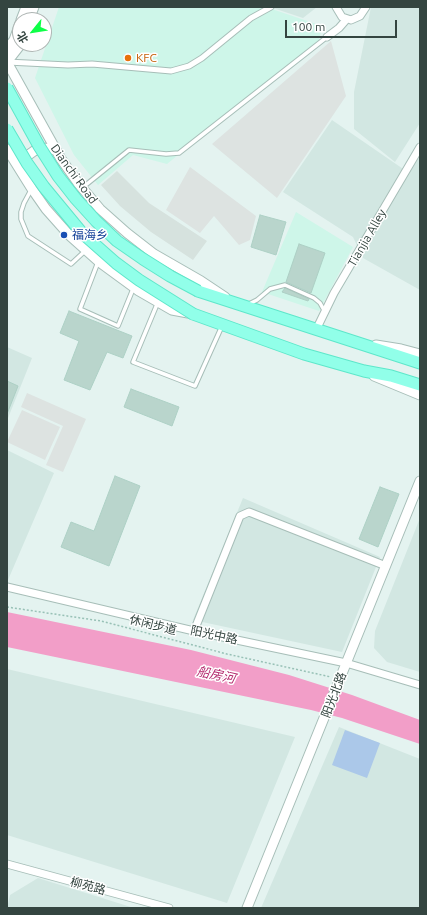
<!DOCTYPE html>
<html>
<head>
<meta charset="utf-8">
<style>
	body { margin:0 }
	#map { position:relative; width:427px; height:915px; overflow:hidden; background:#e4f3f0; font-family:Ubuntu,"Noto Sans SC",sans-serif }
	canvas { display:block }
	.frame { position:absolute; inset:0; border:8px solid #344540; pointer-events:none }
	.north { position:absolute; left:12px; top:12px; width:40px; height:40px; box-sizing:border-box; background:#fff; border:1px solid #aeb5b3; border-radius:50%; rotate:240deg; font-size:11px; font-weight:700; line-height:16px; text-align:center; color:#344540 }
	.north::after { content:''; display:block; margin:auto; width:14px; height:18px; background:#0fff48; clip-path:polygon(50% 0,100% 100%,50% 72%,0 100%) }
	.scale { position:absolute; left:285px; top:20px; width:112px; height:18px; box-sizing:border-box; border:2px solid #344540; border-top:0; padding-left:5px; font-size:12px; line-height:14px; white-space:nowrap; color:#344540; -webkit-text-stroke:3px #fff; paint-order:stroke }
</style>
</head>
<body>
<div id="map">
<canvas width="427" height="915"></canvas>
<div class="frame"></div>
<div class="north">北</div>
<div class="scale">100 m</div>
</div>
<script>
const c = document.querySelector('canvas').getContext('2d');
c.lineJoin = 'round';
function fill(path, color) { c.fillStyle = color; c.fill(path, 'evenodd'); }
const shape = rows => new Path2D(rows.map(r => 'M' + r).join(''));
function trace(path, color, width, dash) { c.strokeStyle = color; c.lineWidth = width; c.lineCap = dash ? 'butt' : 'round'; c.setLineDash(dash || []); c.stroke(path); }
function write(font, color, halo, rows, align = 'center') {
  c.font = font + ' Ubuntu,"Noto Sans SC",sans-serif'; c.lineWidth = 3; c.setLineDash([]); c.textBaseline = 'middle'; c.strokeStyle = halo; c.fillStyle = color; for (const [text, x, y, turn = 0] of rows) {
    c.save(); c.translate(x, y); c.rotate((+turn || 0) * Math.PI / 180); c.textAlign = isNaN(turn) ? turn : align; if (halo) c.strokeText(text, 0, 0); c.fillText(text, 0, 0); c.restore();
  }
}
fill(shape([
	[270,7,317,7,303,18],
	[371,7,420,7,420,123,395,162,354,129,354,92],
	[332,120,409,173,420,156,420,290,363,258,353,237,283,192],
	[7,347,32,358,8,418,7,418],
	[7,450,54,473,8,580,7,580],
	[243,498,380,557,342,652,193,620],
	[420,518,420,672,387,662,374,648,375,631],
	[7,669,295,737,227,903,7,835],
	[339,727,420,759,420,908,261,908],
	[38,878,134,908,7,908,10,895]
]), '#d2e7e2');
fill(shape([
	[59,7,266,7,322,26,319,40,167,164,133,155,98,185,74,155,35,78],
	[296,212,353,247,319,311,262,292]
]), '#cef6e9');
fill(shape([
	[117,171,149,203,207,241,193,260,151,232,120,206,101,185]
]), '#d6e2de');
fill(shape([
	[345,730,380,743,367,778,332,765]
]), '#abc8e9');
fill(shape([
	[331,41,346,96,277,198,212,144],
	[190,167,256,216,250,240,239,245,214,216,200,233,166,210],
	[27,393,86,419,63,472,46,465,63,426,21,407],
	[22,410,60,427,45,460,7,442]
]), '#dde3e1');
fill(shape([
	[7,612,191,650,289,675,352,695,420,720,420,744,342,718,311,710,7,647]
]), '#f29ec8');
const building = shape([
	[260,215,286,222,276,255,251,247,260,215],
	[299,244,325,253,311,293,286,282,299,244],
	[285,288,309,299,308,301,282,292,285,288],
	[69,311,132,336,123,358,107,352,90,390,64,380,79,341,60,333,69,311],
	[7,381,18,386,7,414,7,381],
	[131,389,179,407,172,426,124,407,131,389],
	[115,476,140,486,109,566,61,547,71,522,94,531,115,476],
	[380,487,399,494,378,547,359,539,380,487]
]);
fill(building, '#b9d5cc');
trace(building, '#add0c5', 1);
const service = shape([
	[82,188,129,150,166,154,179,153,327,37],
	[31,190,24,203,21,212,21,219,28,236,71,264,85,251],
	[98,262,80,309,118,326,133,289],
	[158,302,133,362,195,386,222,326],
	[249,304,257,300,270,289,285,285,314,298,320,303,325,312]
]);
const pedestrian = shape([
	[7,62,68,65,92,64,171,71,189,66,202,58,251,18,271,7]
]);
const minor = shape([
	[336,7,342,17,351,20,360,16,366,7],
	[327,37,339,28,346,20],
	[316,330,334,293,420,147],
	[7,587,194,631,346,663,420,685],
	[194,631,240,516,249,512,386,566],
	[7,864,169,908]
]);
const tertiary = shape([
	[21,20,26,7],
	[29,20,34,7],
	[7,49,14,40,20,23],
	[7,62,61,159,78,183,100,209,127,233,154,254,201,281,225,297],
	[7,62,21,44],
	[7,149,32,189,46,209,70,236,98,261,139,291,172,310,188,313],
	[22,165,27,156,34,151,43,148,52,149,57,151],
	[376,345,401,349,420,354],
	[374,376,420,395],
	[247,908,420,481]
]);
const primary = shape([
	[198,291,420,363],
	[193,314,304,354,364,371,391,376,420,385]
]);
trace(service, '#a7beb8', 5.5);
trace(pedestrian, '#a7beb8', 7);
trace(minor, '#a7beb8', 9);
trace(tertiary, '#a7beb8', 11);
trace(primary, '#5ee7ca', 13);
trace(shape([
	[7,607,101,621,227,654,331,677]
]), '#98c1b6', 1.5, [2, 2]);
trace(service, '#fff', 3.5);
trace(pedestrian, '#fff', 5);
trace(minor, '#fff', 7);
trace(tertiary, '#fff', 9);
trace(primary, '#91ffe9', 11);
const primaryBridge = shape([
	[7,88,39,146,58,176,76,199,96,221,117,241,143,259,170,276,198,291],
	[7,129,27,163,44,187,82,233,116,263,139,280,193,314]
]);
trace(primaryBridge, '#5ee7ca', 13, []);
trace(primaryBridge, '#91ffe9', 11);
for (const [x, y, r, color] of [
	[128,58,4,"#e8710a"],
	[64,235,4,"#1a4fb4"]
]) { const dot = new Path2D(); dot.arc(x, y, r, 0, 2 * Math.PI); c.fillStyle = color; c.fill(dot); trace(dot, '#fff', 1.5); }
write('12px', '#c56008', '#fff', [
	["KFC",136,58]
], 'left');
write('12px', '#344540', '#fff', [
	["Dianchi Road",74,174,54],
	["Tianjia Alley",367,238,-60],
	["休闲步道",153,625,14],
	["阳光中路",214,635,12],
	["阳光北路",334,695,-69],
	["柳苑路",88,886,15]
]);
write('12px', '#164399', '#fff', [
	["福海乡",72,235]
], 'left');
write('italic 13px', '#b42a6e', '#fff', [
	["船房河",216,675,12]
]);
</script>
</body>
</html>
